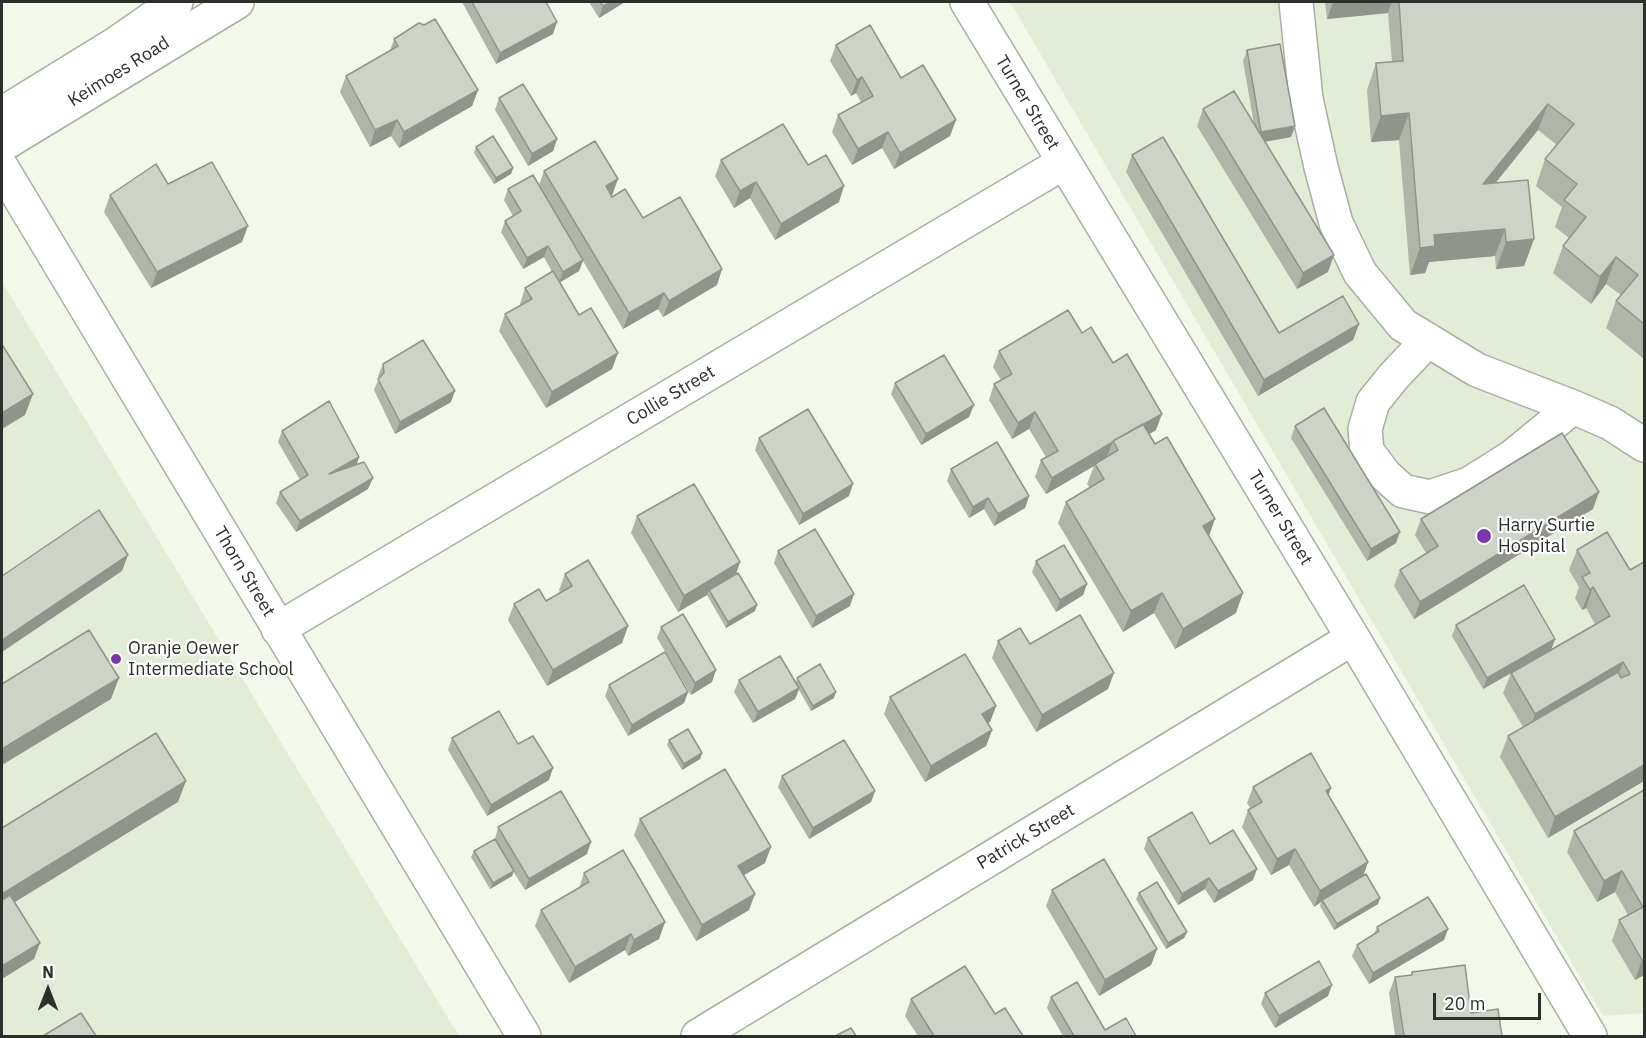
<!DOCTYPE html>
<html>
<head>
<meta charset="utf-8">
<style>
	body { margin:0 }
	#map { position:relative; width:1646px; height:1038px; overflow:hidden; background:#f2f9ea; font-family:"IBM Plex Sans",sans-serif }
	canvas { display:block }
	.frame { position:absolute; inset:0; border:3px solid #2d2f2a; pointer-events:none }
	.north { position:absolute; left:18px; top:960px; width:60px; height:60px; -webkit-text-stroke:4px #fff; paint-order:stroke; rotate:0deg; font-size:16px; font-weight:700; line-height:24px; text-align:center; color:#2d2f2a }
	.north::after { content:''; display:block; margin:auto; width:21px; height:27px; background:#2d2f2a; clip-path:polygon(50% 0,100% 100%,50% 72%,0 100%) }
	.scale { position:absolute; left:1433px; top:993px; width:108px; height:27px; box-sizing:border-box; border:3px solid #2d2f2a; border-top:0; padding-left:8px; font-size:18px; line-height:21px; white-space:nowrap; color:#2d2f2a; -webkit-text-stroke:4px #fff; paint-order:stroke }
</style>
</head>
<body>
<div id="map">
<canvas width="1646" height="1038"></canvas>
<div class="frame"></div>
<div class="north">N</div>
<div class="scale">20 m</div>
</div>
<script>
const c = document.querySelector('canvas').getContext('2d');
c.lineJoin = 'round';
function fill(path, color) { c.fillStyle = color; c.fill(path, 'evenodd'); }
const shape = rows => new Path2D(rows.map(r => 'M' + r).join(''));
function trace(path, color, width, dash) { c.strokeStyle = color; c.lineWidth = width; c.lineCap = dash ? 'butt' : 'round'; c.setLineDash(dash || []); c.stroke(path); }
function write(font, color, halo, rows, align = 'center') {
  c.font = font + ' "IBM Plex Sans",sans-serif'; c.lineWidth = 4.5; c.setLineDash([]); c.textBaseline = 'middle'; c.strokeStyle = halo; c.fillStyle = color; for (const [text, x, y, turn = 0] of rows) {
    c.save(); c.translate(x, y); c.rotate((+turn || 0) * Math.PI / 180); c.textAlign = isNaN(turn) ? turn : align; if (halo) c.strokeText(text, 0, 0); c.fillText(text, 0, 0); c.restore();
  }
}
fill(shape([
	[1010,2,1644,2,1644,1013,1603,1016],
	[2,282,459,1036,2,1036]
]), '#e2ecd7');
const minor = shape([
	[967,2,1353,638,1590,1036],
	[1296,2,1306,99,1321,167,1336,223,1360,273,1403,325,1477,370,1573,407,1610,423,1644,445],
	[2,114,117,43,176,2],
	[2,145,237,2],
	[2,168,524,1036],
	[1428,340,1394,376,1373,402,1365,429,1367,451,1385,475,1403,491,1430,497,1469,484,1512,457,1573,407],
	[278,629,1063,163],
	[698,1036,1353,638]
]);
trace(minor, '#a9afa2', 36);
trace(minor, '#fff', 33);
fill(shape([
	[462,2,546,2,553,34,496,64],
	[589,2,625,2,599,18],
	[1325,2,1644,2,1644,359,1606,328,1616,301,1621,295,1606,284,1591,304,1553,273,1563,246,1569,238,1555,227,1562,207,1536,186,1545,159,1557,145,1538,130,1496,182,1534,239,1524,266,1496,269,1495,256,1429,262,1425,273,1410,275,1399,140,1371,142,1367,90,1376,63,1392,62,1388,13,1327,19],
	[424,25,478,90,472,106,399,148,391,136,370,147,340,92,346,76,390,51,394,39],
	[836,45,901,78,950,136,894,169,882,148,852,165,832,132,838,115,861,102,856,93,851,96,830,61],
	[1247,50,1295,126,1291,137,1265,142,1328,272,1297,289,1197,126,1203,109,1254,124,1243,61],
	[499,98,557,139,553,151,528,166,495,110],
	[476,147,513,168,511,174,494,184,474,153],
	[1132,155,1279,333,1359,324,1353,340,1258,396,1126,172],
	[721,160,808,165,839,202,775,240,750,198,734,208,715,176],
	[544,171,612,196,611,196,643,218,722,269,717,285,663,317,658,309,623,329,583,261,579,271,560,282,612,369,546,408,499,331,505,314,520,306,520,304,525,288,552,272,544,257,523,269,501,232,505,221,513,216,504,200,508,189,539,185],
	[110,195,242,242,151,288,104,212],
	[1082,333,1113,363,1156,430,1149,434,1209,536,1236,613,1175,649,1154,613,1123,632,1058,523,1066,502,1090,488,1087,484,1094,466,1046,494,1035,477,1041,460,1046,457,1029,429,1012,439,989,400,994,384,1001,380,993,367,999,351],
	[383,364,451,402,395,434,374,390,379,378,378,376],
	[895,383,969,417,921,445,891,394],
	[1295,426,1396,543,1367,561,1291,438],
	[282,431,359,457,357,464,368,489,296,532,276,503,280,492,300,480,278,442],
	[759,438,849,496,799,525,755,450],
	[951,469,1029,496,1025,508,994,526,984,509,969,518,947,481],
	[1593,509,1414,619,1394,586,1400,570,1426,553,1415,535,1421,519],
	[637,516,740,562,736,574,755,611,726,628,707,595,678,612,631,533],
	[1577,550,1630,570,1644,781,1548,838,1500,757,1508,736,1523,727,1503,693,1511,673,1483,689,1452,636,1456,625,1555,639,1551,649,1595,624,1586,608,1582,610,1575,598,1579,587,1569,570],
	[778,551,850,606,812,628,774,563],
	[1036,561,1087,584,1083,595,1056,612,1032,572],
	[565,574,628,626,622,643,547,686,508,620,514,604,546,601,560,592,559,590],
	[661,627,712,682,691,695,657,638],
	[998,641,1030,644,1108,689,1036,732,992,658],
	[797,678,834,698,811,711,799,690,795,699,753,723,734,692,739,680,796,682],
	[609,685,688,692,684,703,628,736,605,696],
	[890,697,996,706,990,722,988,723,992,730,986,746,925,782,884,714],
	[452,738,518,744,549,780,487,816,448,750],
	[669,740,702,753,700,759,682,770,667,745],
	[782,776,875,791,871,802,809,839,778,787],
	[1253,787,1331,788,1328,796,1368,862,1363,876,1380,898,1378,904,1334,930,1320,906,1321,902,1314,907,1289,865,1271,875,1242,827,1248,810,1251,809,1247,803],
	[1644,790,1644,975,1635,980,1612,941,1619,920,1628,915,1615,892,1597,902,1567,852,1574,831],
	[640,819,765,863,744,875,749,910,696,941,634,835],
	[498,827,587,854,525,890,513,871,512,876,490,889,471,857,474,851,495,839],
	[1148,838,1210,844,1253,880,1214,903,1205,889,1178,905,1144,849],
	[584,873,665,922,659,939,628,956,625,950,569,983,535,926,541,910,579,888],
	[1052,890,1157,949,1151,965,1099,996,1046,906],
	[1139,893,1187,932,1184,938,1166,949,1136,899],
	[1377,927,1448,929,1444,940,1369,984,1352,956,1357,945,1374,934],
	[1412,972,1471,1013,1502,1036,1395,1036,1389,993,1395,977,1411,975],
	[1265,993,1328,996,1275,1028,1261,1004],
	[1051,997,1105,1030,1136,1036,1063,1036,1047,1008],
	[911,999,995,1014,1023,1036,918,1036,905,1016]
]), '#b0b5aa');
fill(shape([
	[611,2,625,2,599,18,603,6],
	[1333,2,1392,2,1388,13,1327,19],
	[557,22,553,34,496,64,500,53],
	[862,77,856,93,851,96,857,80],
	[478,90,472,106,399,148,404,132],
	[1548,104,1538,130,1473,211,1483,184],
	[1409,113,1399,140,1371,142,1381,116],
	[397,120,391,136,370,147,375,130],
	[956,120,950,136,894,169,900,153],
	[1295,126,1291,137,1257,143,1261,132],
	[888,132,882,148,852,165,858,149],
	[557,139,553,151,528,166,532,154],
	[513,168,511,174,494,184,496,178],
	[618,179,612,196,600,203,606,186],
	[756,182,750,198,734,208,740,191],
	[844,186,839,202,775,240,781,224],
	[248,226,242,242,151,288,157,272],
	[1505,229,1495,256,1429,262,1425,273,1410,275,1420,248,1434,235],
	[1534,239,1524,266,1496,269,1506,242],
	[548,246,544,257,523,269,527,258],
	[1334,255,1328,272,1297,289,1303,273],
	[1616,257,1606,284,1591,304,1600,277],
	[583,260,579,271,559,283,563,272],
	[722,269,717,285,663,317,669,301],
	[664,293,658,309,623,329,629,313],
	[1359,324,1353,340,1258,396,1264,380],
	[618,353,612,369,546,408,552,392],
	[455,391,451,402,395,434,400,422],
	[33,394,25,415,2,429,2,413],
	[974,405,969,417,921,445,926,434],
	[1035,412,1029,429,1012,439,1018,423],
	[1162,414,1156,430,1117,453,1118,450,1113,442],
	[1112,443,1106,459,1095,464,1094,466,1046,494,1052,478],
	[359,457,355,469,329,474],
	[373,478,368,489,296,532,300,521],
	[853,484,849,496,799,525,803,514],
	[1599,492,1593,509,1414,619,1420,602],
	[1029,496,1025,508,994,526,998,514],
	[988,498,984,509,969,518,973,507],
	[1215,519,1208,539,1203,526],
	[1400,532,1396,543,1367,561,1371,549],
	[128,555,122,571,2,652,2,640],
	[740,562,734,579,709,590,707,595,678,612,684,596],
	[1087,584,1083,595,1056,612,1060,600],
	[1593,587,1586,608,1582,610,1590,590],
	[1162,593,1154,613,1123,632,1131,611],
	[1243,593,1236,613,1175,649,1183,629],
	[854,594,850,606,812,628,816,616],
	[757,605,755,611,726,628,728,622],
	[628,626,622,643,547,686,553,670],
	[1555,639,1551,650,1483,689,1487,678],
	[1623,662,1616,683,1528,735,1535,714],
	[716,670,712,682,691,695,695,683],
	[1114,673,1108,689,1036,732,1042,715],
	[119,678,111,699,2,765,2,749],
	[799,688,795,699,753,723,758,712],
	[688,692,684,703,628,736,632,725],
	[836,692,834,698,811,711,813,706],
	[996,706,990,722,976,730,982,714],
	[992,730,986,746,925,782,931,766],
	[702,753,700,759,682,770,684,764],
	[1644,765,1644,781,1548,838,1555,817],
	[553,768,549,780,487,816,491,805],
	[186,781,178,802,2,910,2,894],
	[1331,788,1325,804,1326,791],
	[875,791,871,802,809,839,813,828],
	[591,842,587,854,525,890,529,879],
	[771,847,765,863,732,882,738,866],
	[1295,849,1289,865,1271,875,1277,859],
	[1368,862,1362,879,1322,900,1321,902,1314,907,1320,891],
	[1257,869,1253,880,1214,903,1218,891],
	[514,871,512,876,490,889,493,883],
	[1622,871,1615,892,1597,902,1604,881],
	[1209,878,1205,889,1178,905,1182,894],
	[755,894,749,910,696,941,702,925],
	[1380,898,1378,904,1334,930,1337,924],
	[665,922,659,939,628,956,634,940],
	[1448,929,1444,940,1369,984,1373,973],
	[1187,932,1184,938,1166,949,1168,943],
	[631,934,625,950,569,983,575,967],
	[40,943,34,959,2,979,2,966],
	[1157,949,1151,965,1099,996,1105,980],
	[1644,959,1644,975,1635,980,1642,960],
	[1332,985,1328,996,1275,1028,1279,1016]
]), '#90948b');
const building = shape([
	[472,2,546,2,557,22,500,53,472,2],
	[600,2,611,2,603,6,600,2],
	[1399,2,1644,2,1644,324,1616,301,1638,275,1616,257,1600,277,1563,246,1586,217,1564,200,1577,184,1545,159,1574,124,1548,104,1483,184,1528,180,1534,239,1506,242,1505,229,1434,235,1435,246,1420,248,1409,113,1381,116,1376,63,1403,61,1399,2],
	[435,19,478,90,404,132,397,120,375,130,346,76,398,46,394,39,419,23,424,25,435,19],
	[870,25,901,78,923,65,956,120,900,153,888,132,858,149,838,115,873,96,862,77,857,80,836,45,870,25],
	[1280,44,1295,126,1261,132,1247,50,1280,44],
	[523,84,557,139,532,154,499,98,523,84],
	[1234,91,1334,255,1303,273,1203,109,1234,91],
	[783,124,808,165,826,155,844,186,781,224,756,182,740,191,721,160,783,124],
	[493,136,513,168,496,178,476,147,493,136],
	[1163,137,1279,333,1343,296,1359,324,1264,380,1132,155,1163,137],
	[595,141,618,179,606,186,612,197,625,189,643,218,680,197,722,269,669,301,664,293,629,313,544,171,595,141],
	[212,162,248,226,157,272,110,195,156,164,168,184,212,162],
	[533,175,583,260,563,272,548,246,527,258,505,221,521,211,508,189,533,175],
	[553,271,579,315,591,308,618,353,552,392,505,314,532,299,525,288,553,271],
	[1068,310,1082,333,1091,327,1113,363,1127,354,1162,414,1113,441,1113,442,1052,478,1041,460,1058,451,1035,412,1018,423,994,384,1012,374,999,351,1068,310],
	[423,340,455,391,400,422,378,379,384,373,383,364,423,340],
	[3,346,33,394,2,413,2,347,3,346],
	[944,355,974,405,926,434,895,383,944,355],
	[329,401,359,457,329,474,364,462,373,478,300,521,280,492,308,475,282,431,329,401],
	[1324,408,1400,532,1371,549,1295,426,1324,408],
	[808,409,853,484,803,514,759,438,808,409],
	[1143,424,1155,444,1167,437,1215,519,1203,526,1243,593,1183,629,1162,593,1131,611,1066,502,1104,479,1095,464,1118,450,1113,441,1143,424],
	[1562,433,1599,492,1420,602,1400,570,1438,546,1421,519,1562,433],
	[997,442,1029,496,998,514,988,498,973,507,951,469,997,442],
	[694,484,740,562,684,596,637,516,694,484],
	[99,510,128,555,2,640,2,576,99,510],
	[815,529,854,594,816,616,778,551,815,529],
	[1607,532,1630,570,1644,562,1644,765,1555,817,1508,736,1618,672,1621,678,1630,674,1623,662,1535,714,1511,673,1610,616,1593,587,1590,590,1582,577,1590,573,1577,550,1607,532],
	[1064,545,1087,584,1060,600,1036,561,1064,545],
	[588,560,628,626,553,670,514,604,539,589,546,601,572,586,565,574,588,560],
	[738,573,757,605,728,622,709,590,738,573],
	[1524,585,1555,639,1487,678,1456,625,1524,585],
	[683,614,716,670,695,683,661,627,683,614],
	[1080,615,1114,673,1042,715,998,641,1020,628,1030,644,1080,615],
	[89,630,119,678,2,749,2,684,89,630],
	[665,652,688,692,632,725,609,685,665,652],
	[965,654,996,706,982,714,992,730,931,766,890,697,965,654],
	[780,656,799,688,758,712,739,680,780,656],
	[820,664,836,692,813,706,797,678,820,664],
	[499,711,518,744,533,736,553,768,491,805,452,738,499,711],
	[688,729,702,753,684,764,669,740,688,729],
	[156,733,186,781,2,894,2,828,156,733],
	[844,740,875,791,813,828,782,776,844,740],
	[1311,753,1331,788,1326,791,1368,862,1320,891,1295,849,1277,859,1248,810,1262,802,1253,787,1311,753],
	[725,769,771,847,738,866,755,894,702,925,640,819,725,769],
	[1644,790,1644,959,1642,960,1619,920,1643,907,1622,871,1604,881,1574,831,1644,790],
	[561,791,591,842,529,879,498,827,561,791],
	[1192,812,1210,844,1233,830,1257,869,1218,891,1209,878,1182,894,1148,838,1192,812],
	[495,839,514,871,493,883,474,851,495,839],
	[623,850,665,922,634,940,631,934,575,967,541,910,589,882,584,873,623,850],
	[1104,859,1157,949,1105,980,1052,890,1104,859],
	[1366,874,1380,898,1337,924,1322,900,1366,874],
	[1157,882,1187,932,1168,943,1139,893,1157,882],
	[10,895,40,943,2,966,2,900,10,895],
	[1428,897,1448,929,1373,973,1357,945,1379,931,1377,927,1428,897],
	[1319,961,1332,985,1279,1016,1265,993,1319,961],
	[1465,965,1471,1013,1498,1009,1502,1036,1404,1036,1395,977,1412,975,1412,972,1465,965],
	[965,966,995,1014,1005,1008,1023,1036,934,1036,911,999,965,966],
	[1077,982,1105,1030,1126,1018,1136,1036,1074,1036,1051,997,1077,982],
	[81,1013,96,1036,43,1036,81,1013],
	[851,1028,856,1036,835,1036,851,1028]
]);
fill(building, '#cdd3c6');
trace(building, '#90948b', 1.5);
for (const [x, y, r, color] of [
	[1484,536,8,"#7937ab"],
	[116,659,6,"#7937ab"]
]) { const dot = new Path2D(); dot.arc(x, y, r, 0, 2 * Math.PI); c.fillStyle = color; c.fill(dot); trace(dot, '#fff', 2); }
write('18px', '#2d2f2a', '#fff', [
	["Keimoes Road",119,72,-32],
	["Turner Street",1027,103,59],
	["Collie Street",671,396,-31],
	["Turner Street",1280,518,59],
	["Thorn Street",244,572,59],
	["Patrick Street",1026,837,-31]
]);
write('18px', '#2d2f2a', '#fff', [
	["Harry Surtie",1498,526],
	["Hospital",1498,547],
	["Oranje Oewer",128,649],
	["Intermediate School",128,670]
], 'left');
</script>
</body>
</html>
